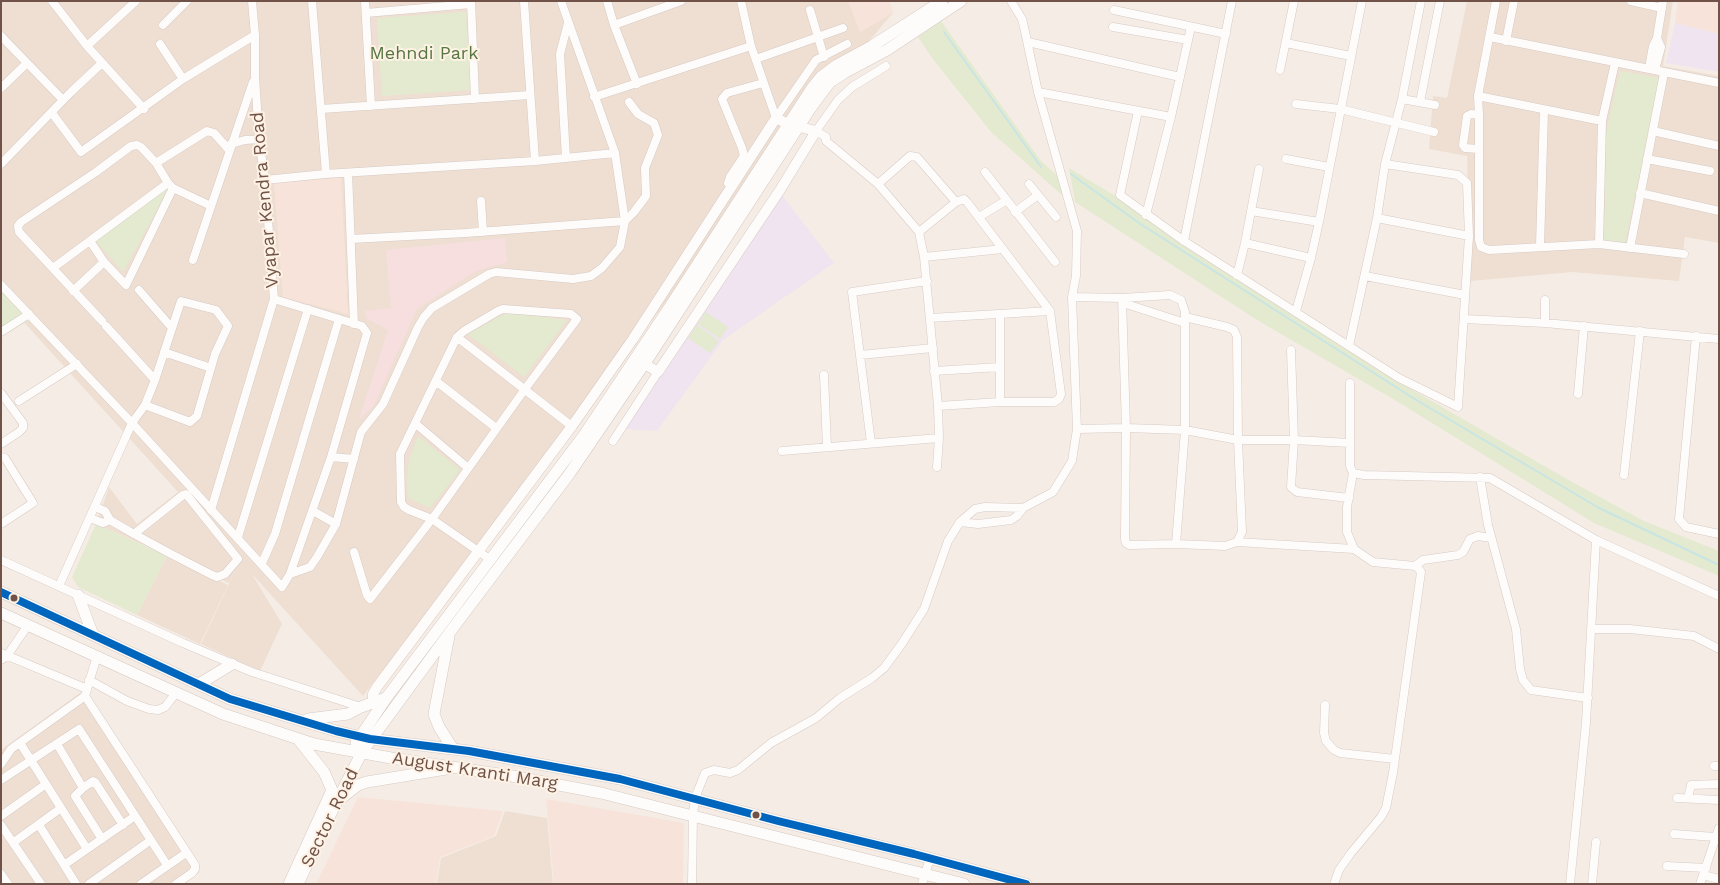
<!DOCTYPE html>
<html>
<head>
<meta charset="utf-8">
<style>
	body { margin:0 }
	#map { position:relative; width:1720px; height:885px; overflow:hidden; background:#f5ede5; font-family:"Work Sans",sans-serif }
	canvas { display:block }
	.frame { position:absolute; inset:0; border:2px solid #705248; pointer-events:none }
</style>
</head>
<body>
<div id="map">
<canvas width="1720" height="885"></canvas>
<div class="frame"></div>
</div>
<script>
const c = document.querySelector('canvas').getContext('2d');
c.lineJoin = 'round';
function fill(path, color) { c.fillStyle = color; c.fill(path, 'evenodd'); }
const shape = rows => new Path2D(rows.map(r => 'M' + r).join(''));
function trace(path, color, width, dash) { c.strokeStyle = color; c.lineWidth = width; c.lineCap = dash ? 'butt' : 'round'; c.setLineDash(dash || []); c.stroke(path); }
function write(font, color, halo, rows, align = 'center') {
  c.font = font + ' "Work Sans",sans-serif'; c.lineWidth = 4; c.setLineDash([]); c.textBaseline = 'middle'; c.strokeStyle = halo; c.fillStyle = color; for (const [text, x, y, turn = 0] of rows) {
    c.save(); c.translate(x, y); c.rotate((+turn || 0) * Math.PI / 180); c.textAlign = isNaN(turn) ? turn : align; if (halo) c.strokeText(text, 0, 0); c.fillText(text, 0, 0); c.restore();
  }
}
fill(shape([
	[1,1,889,1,893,13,811,109,574,424,363,696,252,574,282,624,260,671,201,644,240,560,229,583,96,524,109,487,137,524,178,492,1,297],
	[1467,1,1673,1,1663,66,1719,76,1719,243,1685,237,1679,281,1572,272,1471,281,1467,156,1429,149,1433,96,1447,98],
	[167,556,228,585,200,644,137,615],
	[80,693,200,872,183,884,1,884,1,750],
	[505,811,547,818,553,884,437,884,441,858,496,836]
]), '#eedfd2');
fill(shape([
	[848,1,889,1,893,13,860,32],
	[1678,1,1719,1,1719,34,1675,23],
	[341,178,348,314,283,297,274,183],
	[358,797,503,811,494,836,440,857,436,884,316,884],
	[546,799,684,823,683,884,554,884]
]), '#f8e3db');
fill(shape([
	[1675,23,1719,34,1719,72,1666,63],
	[782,195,834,263,723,340,657,431,625,429]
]), '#efe4ef');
fill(shape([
	[505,238,507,262,476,271,417,309,373,407,359,419,388,330,366,318,365,311,391,308,386,250]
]), '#f7dfe0');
fill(shape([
	[466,12,471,90,382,96,377,18],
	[941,21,1041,161,1060,178,1064,197,991,132,932,58,918,37],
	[1620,71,1660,78,1625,243,1604,240,1606,133],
	[1069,168,1117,197,1203,257,1342,347,1416,392,1565,478,1644,521,1719,551,1719,576,1594,523,1398,402,1257,320,1075,202],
	[169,187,123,272,96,241],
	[1,290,30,320,1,337],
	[706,312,728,327,720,339,698,324],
	[506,313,567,320,524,377,468,334],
	[697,325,719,341,710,353,688,338],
	[418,436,460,470,430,508,408,498,407,482,409,460],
	[96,524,167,556,137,615,78,587,72,577]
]), '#e3ead0');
trace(shape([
	[944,32,1041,167],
	[1071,174,1139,223,1413,398,1599,508,1719,565]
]), '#c8e5e4', 2);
const minor = shape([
	[52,1,87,46,144,109],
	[312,1,326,174],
	[365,1,371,106],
	[471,1,475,99],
	[524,1,535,161],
	[607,1,614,25,637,84],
	[741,1,751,46,776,118],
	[1496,1,1478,96,1479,115,1479,240,1481,247,1489,250,1599,244,1684,254],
	[1631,1,1662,8],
	[810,10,824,57],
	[1114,10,1226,34],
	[366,13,471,4],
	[163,25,187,1],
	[614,25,681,1],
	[1113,27,1188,40],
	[1,36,63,100],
	[1490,37,1719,83],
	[1506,41,1514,1],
	[1028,42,1180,77],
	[1286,43,1351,56],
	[160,44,183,79],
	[87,46,136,1],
	[756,59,843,28],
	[886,66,852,87,838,100,816,131,826,137,826,141,878,184,919,232,924,257,938,406,939,438,937,467],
	[1649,68,1653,46,1657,38,1663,1],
	[1280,70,1294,1],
	[1655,70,1661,47,1657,38],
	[1,88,27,63],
	[1038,92,1171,117],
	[1478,96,1602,121],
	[594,97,751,46],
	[1402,99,1435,105],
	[1420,102,1440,1],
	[1296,104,1340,109,1434,132],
	[321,109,530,95],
	[1138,111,1120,195,1184,241,1399,378,1458,407,1469,236,1467,183,1458,175,1385,164],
	[52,113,81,152,183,79,255,35],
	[776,118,816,60,847,44],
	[1653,131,1719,146],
	[231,144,245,140,259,139],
	[1478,149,1465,148,1463,145,1467,116,1471,114,1479,115],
	[566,158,560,54,568,23],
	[1286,159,1329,167],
	[1647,159,1710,171],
	[156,163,207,131,214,133,229,150],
	[1,164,71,92,102,63],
	[985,172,1055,262],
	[348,173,354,324],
	[265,180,325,174,535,161,615,153],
	[878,184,910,156,917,157,956,202],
	[1029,184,1056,217],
	[732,187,728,183,730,177,744,156,742,148,722,99,727,93,763,83],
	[1640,193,1719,211],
	[481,201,483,232],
	[1251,211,1319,222],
	[1015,212,1038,195],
	[1146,215,1171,117,1191,27],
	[979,217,1007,200],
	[1377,218,1469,236],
	[919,232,956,202,964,199,967,202,1050,311,1061,394,1059,399,1054,402,1000,402,938,406],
	[351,239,465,233,625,221,634,212,646,196,645,168,658,135,654,123,638,114,629,102],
	[1184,241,1232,1],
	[1245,243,1311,258],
	[1599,244,1602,121,1615,63],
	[1540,246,1544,110],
	[1630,248,1664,73],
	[924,257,1003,249],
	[193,260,253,82],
	[104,262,126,285,173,188],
	[53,268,168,183],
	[1237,275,1245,243,1259,169],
	[1365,276,1465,295],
	[1,285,132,423,282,587,290,574,331,457,367,333,362,326,274,299],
	[139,290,172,328],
	[73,291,104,262,90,241],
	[1072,297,1122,298,1170,295,1181,300,1185,312,1185,430,1176,544],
	[1122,298,1126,428,1125,539,1126,543,1129,545,1176,544,1225,546,1237,542,1242,532,1238,440,1237,337,1234,330,1227,327,1185,317],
	[1123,303,1185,323],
	[1296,311,1311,258,1319,222,1362,1],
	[930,318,1050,311],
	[1464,319,1545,323,1719,339],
	[102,321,19,232,18,226,21,222,96,172,131,146,137,145,141,147,156,163,168,183,173,188,211,206],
	[1545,323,1545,300],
	[106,326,155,380],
	[1,332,29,314],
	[1696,336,1679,519,1686,527,1719,534],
	[457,337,569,424],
	[1349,346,1377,218,1385,164,1402,99,1421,1],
	[1291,350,1294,440,1291,487,1297,492,1349,498],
	[164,352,211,368],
	[860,355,933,348],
	[934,371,1000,367],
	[824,375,827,447],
	[436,381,496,428],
	[1350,383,1350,466,1353,473,1364,475,1490,478,1596,540,1719,596],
	[1,393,23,423,23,428,19,432,1,444],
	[1578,394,1584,326],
	[19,401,77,364],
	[1000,402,1000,315],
	[416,424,468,468],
	[1077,429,1126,428,1185,430,1238,440,1294,440,1350,443],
	[613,441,658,372],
	[871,443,852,292,927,281],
	[782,451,939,438],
	[1,457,5,458,33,503,1,524],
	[331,457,354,459],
	[1624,475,1640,331],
	[1480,477,1488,525,1516,629,1520,669,1523,680,1531,690,1588,698],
	[95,507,105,511,110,520,115,523,134,534,171,554,212,575,217,577,225,574,238,559,186,494,183,495,134,534],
	[211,510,274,299,265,180,259,139,255,77,255,35,252,1],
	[313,511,336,524],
	[90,518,103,523,110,520],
	[960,522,978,524,1011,520,1017,516,1023,508],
	[238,537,308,309],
	[1237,542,1354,549],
	[354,552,367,595,370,599,432,519,525,389,577,319,571,314,503,309,498,311,464,331,457,337,400,454,401,502,404,507,409,510,432,519,491,560],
	[1,560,183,643,252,672,361,707],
	[262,563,275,534,339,319],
	[1415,566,1423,560,1458,555,1463,552,1470,539,1478,536,1491,538],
	[290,574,310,567,317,557,336,524,361,432,383,404,418,327,424,317,432,308,489,274,496,272,573,279,591,276,602,268,620,247,625,221,615,153,561,1],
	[59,586,132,423,145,405,155,380,181,301,216,310,228,326,215,354,197,416,190,422,145,405],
	[1591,629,1630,629,1694,636,1719,649],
	[1,653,87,689],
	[1,660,7,656,28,625],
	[89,680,127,701,149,709,158,710,165,707,176,693],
	[85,696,195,865,195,869,192,873,176,884],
	[1325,705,1324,733,1326,741,1334,750,1340,753,1395,759],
	[20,743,87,849],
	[57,744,83,788],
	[1,764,11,749,85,696,97,656],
	[1714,766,1719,766],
	[1,780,79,729,167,865],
	[1677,798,1719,800],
	[1688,798,1691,785,1719,784],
	[1,816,46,784],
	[1,825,41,884],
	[39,825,76,884],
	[1674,834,1715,837],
	[102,839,75,796,83,788,93,781,95,782,123,825],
	[14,842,61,808],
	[64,865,135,816],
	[1667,866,1706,868],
	[1,874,8,884],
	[1703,875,1719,879],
	[89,884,151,840],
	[141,884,186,853],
	[692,884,693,815,695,798,705,773,714,770,730,773,738,770,771,743,816,718,840,698,872,678,884,668,901,645,924,609,948,541,960,522,975,509,985,507,1023,508,1053,492,1072,461,1077,429,1072,297,1076,276,1077,231,1038,92,1024,27,1022,19,1011,1],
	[922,884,930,858],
	[1334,884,1339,870,1351,853,1381,817,1386,808,1393,773,1421,572,1418,568,1415,566,1373,562,1354,549,1347,532,1347,507,1353,473],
	[1570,884,1586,723,1596,540],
	[1592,884,1596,842],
	[1700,884,1719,828]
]);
const tertiary = shape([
	[373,703,373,694,377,687,572,426,633,339,776,118,788,124,816,131,780,190,658,372,645,364]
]);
const secondary = shape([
	[1,592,230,699,336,731,370,739,469,751,620,779,778,821,914,854,1026,884],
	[78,595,93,635],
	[1,613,223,714,314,744,391,758,512,776,601,793,964,884],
	[449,636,434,714,439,727,453,749],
	[199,684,232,664],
	[308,719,348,714,361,707,386,698],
	[356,743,387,697,584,435,669,308,812,88,821,77,837,65,872,46,942,1],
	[339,800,358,785,367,782,446,769],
	[289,884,332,790,324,772,298,739],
	[298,884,334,807,362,752,450,632,570,473,651,354,810,109,830,82,844,73,887,50,961,1]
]);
trace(minor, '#d6cac4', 9);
trace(tertiary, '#d6cac4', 11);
trace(secondary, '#d5c9c2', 12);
trace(minor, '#fefcfb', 8);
trace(tertiary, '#fefcfb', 10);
trace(secondary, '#fefcfb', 11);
trace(shape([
	[1,592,230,699,336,731,370,739,469,751,620,779,778,821,914,854,1026,884]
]), '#0065bd', 8);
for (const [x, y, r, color] of [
	[14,598,4.5,"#705248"],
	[756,815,4.5,"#705248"]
]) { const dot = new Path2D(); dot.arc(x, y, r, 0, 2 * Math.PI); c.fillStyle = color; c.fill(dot); trace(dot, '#fef2e5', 2); }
write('18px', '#567642', '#fef2e5', [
	["Mehndi Park",424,54]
]);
write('18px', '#705248', '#fef2e5', [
	["Vyapar Kendra Road",265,200,-95],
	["August Kranti Marg",475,771,9],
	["Sector Road",330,818,-64]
]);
</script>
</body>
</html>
